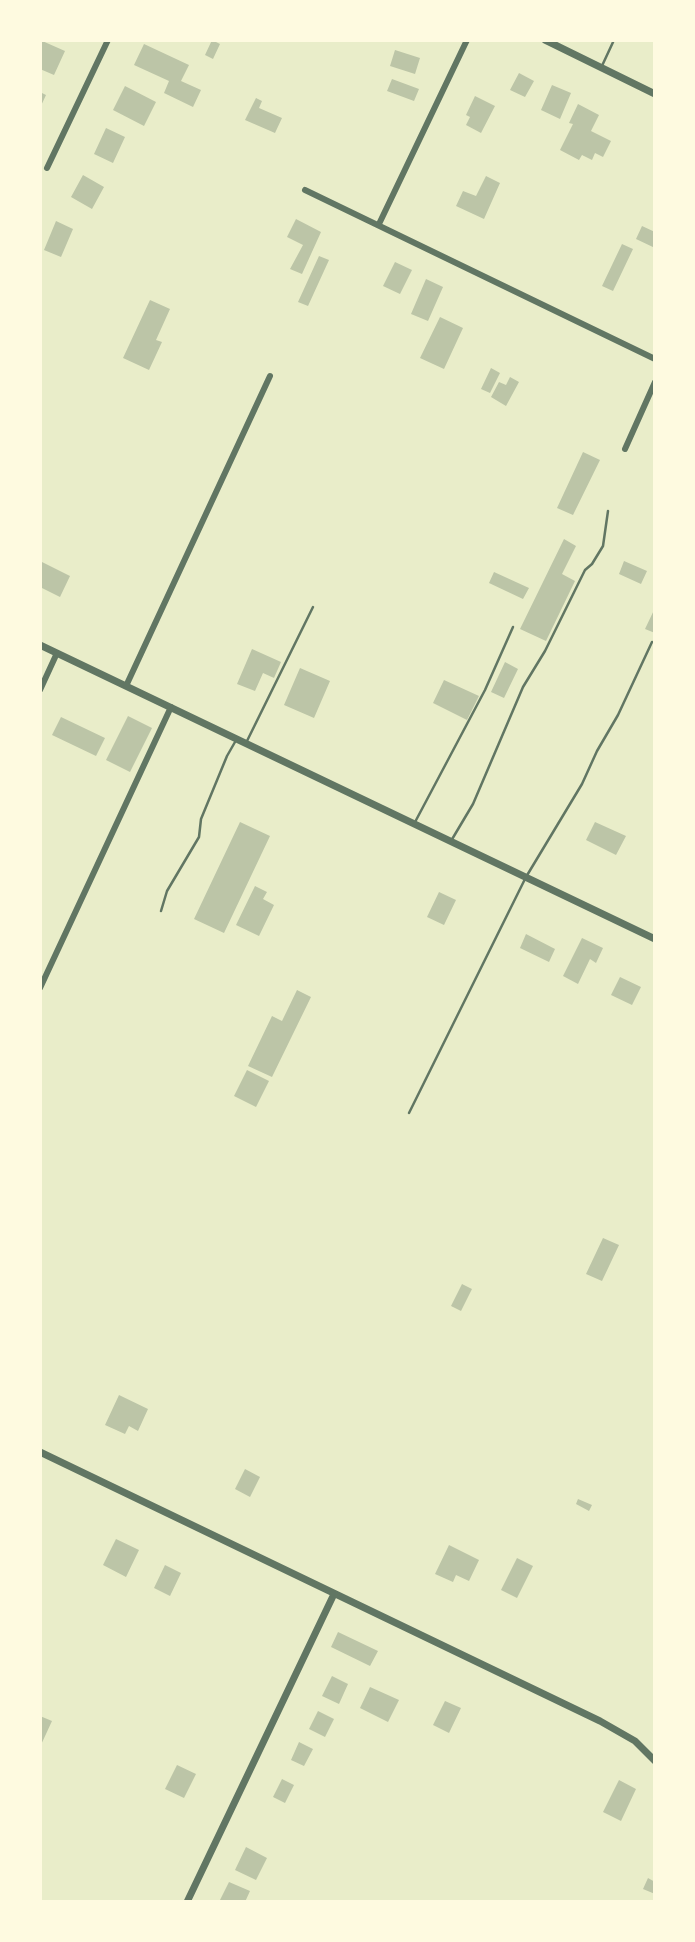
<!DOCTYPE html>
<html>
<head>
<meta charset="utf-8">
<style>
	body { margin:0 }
	#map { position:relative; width:695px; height:1942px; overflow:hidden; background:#e9edc9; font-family:Bitter,serif }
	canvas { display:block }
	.frame { position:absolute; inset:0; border:42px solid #fefae0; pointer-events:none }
</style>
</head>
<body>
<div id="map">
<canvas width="695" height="1942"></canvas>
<div class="frame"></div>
</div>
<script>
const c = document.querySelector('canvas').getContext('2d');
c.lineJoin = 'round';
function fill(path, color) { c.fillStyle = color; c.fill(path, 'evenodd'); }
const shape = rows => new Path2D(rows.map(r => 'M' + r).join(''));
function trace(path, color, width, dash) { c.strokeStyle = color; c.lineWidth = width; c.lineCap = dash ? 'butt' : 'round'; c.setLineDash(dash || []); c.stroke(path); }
fill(shape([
	[40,40,65,51,54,75,40,69],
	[212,40,220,44,213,59,205,55],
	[144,44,189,65,181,81,201,90,193,107,164,93,169,81,134,65],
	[395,50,420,58,415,74,390,66],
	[519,73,534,81,525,97,510,90],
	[392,79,419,89,414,101,387,91],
	[552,85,571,93,560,119,541,110],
	[125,86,156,102,144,126,113,110],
	[40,92,46,95,40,108],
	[475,96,495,106,481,133,466,125,470,117,466,115],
	[256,98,262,101,259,108,282,118,275,133,245,120],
	[578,104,599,115,591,131,611,141,603,157,595,153,592,160,582,155,579,160,560,150,573,124,569,123],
	[106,128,125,137,113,163,94,154],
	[83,175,104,187,92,209,71,197],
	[486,176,500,183,484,219,456,206,463,191,476,196],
	[296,219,321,232,302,274,290,269,303,245,287,237],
	[56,221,73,229,61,257,44,250],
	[642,226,655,232,655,248,636,239],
	[622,244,633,249,613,291,602,286],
	[319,256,329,260,308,306,298,302],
	[395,262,412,270,400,294,383,286],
	[426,279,443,287,428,321,411,314],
	[150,300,170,309,156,340,162,342,149,370,123,358],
	[440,317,463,328,444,369,420,358],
	[491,368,500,373,490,393,481,389],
	[510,377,519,382,506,406,491,397,499,382,506,385],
	[583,452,600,460,573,515,557,508],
	[564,539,576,546,562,574,575,581,546,641,520,629],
	[40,561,70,576,60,597,40,587],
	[624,561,647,571,641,584,619,574],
	[494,572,529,588,523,599,489,583],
	[655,608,655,633,645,629],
	[252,649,281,662,274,678,263,673,255,691,237,684],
	[505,662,518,669,504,698,491,692],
	[300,668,330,681,314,718,284,705],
	[444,680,479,696,467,720,433,703],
	[128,716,152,728,130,772,106,760],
	[61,717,105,738,96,756,52,735],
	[240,822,270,836,224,933,194,919],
	[595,822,626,836,616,855,586,840],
	[255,886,267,892,263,899,274,905,259,936,236,925],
	[439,892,456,900,444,925,427,917],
	[526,934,555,949,549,962,520,948],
	[582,938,603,948,596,963,590,959,578,984,563,976],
	[620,977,641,987,632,1005,611,995],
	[297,990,311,997,272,1077,248,1066,272,1016,282,1021],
	[247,1070,269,1081,256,1107,234,1096],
	[603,1238,619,1245,602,1281,586,1274],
	[462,1284,472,1289,461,1311,451,1306],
	[119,1395,148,1409,138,1431,129,1426,125,1434,105,1425],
	[245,1469,260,1477,250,1497,235,1489],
	[578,1499,592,1505,589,1511,576,1504],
	[116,1539,139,1550,126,1577,103,1565],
	[449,1545,479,1560,469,1581,456,1575,453,1582,435,1574],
	[517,1558,533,1566,517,1598,501,1590],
	[165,1565,181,1573,170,1596,154,1588],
	[338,1632,378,1651,370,1666,331,1647],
	[332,1676,348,1684,339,1704,322,1696],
	[370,1687,399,1700,388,1722,360,1708],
	[445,1701,461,1708,449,1733,433,1725],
	[318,1711,334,1719,325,1737,309,1729],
	[40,1716,52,1721,40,1747],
	[299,1742,313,1749,304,1766,291,1760],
	[177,1765,196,1774,184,1798,165,1789],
	[282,1779,294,1785,285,1803,273,1797],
	[619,1780,636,1789,621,1821,603,1812],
	[246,1847,267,1858,256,1880,235,1870],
	[648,1878,655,1882,655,1894,643,1889],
	[229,1882,250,1891,245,1902,219,1902]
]), '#bcc5a7');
trace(shape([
	[601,68,614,40],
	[246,743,313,607],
	[414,824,485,690,513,627],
	[451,841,473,804,523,687,545,651,585,570,592,564,603,546,608,511],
	[161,911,167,891,199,837,201,819,227,756,235,742],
	[409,1113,526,877,582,784,597,751,618,715,652,642]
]), '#617663', 2.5);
trace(shape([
	[47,168,108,40],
	[305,190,655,359],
	[379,224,467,40],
	[625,449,655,382],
	[126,686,270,376],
	[40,690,57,653],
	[40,988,171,707]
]), '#617663', 6);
trace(shape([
	[545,40,655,94],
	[40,645,655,939],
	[40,1452,600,1721,635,1741,655,1761],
	[187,1902,334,1594]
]), '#617663', 7);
</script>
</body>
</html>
